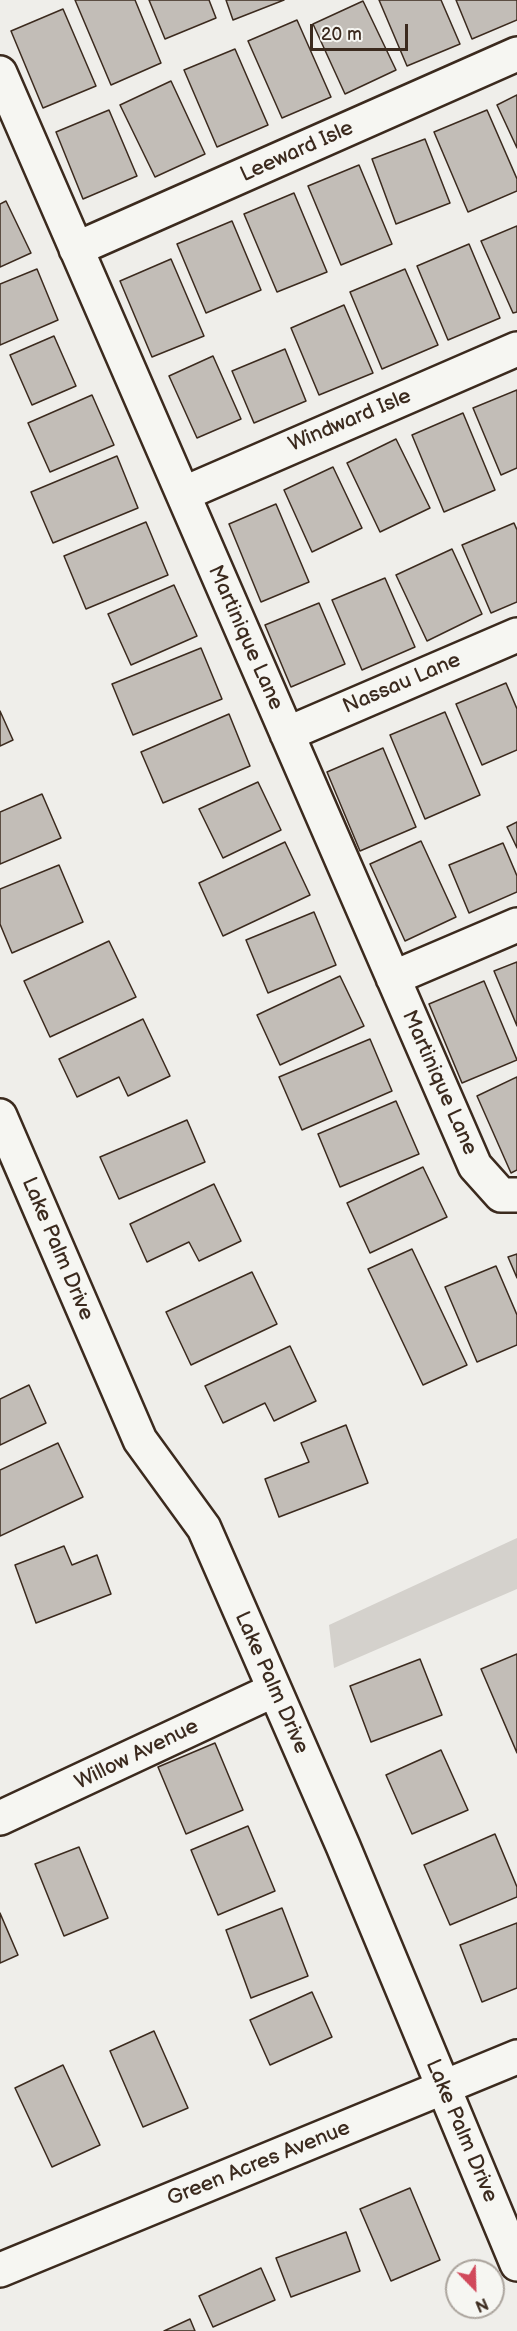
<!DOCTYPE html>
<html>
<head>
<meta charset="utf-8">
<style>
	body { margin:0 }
	#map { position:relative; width:517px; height:2331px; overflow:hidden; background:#efeeea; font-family:"Balsamiq Sans",sans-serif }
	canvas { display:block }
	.north { position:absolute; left:445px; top:2259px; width:60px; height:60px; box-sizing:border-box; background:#f6f6f2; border:2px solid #aba49d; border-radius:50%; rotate:157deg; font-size:16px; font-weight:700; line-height:24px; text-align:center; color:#3b2a1e }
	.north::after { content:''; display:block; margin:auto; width:21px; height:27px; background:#d1495b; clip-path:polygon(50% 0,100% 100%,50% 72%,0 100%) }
	.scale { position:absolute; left:310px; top:24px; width:98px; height:27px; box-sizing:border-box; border:3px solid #3b2a1e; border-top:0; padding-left:8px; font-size:18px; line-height:21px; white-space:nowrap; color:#3b2a1e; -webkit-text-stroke:4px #f6f6f2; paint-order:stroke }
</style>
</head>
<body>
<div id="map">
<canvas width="517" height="2331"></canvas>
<div class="north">N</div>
<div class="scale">20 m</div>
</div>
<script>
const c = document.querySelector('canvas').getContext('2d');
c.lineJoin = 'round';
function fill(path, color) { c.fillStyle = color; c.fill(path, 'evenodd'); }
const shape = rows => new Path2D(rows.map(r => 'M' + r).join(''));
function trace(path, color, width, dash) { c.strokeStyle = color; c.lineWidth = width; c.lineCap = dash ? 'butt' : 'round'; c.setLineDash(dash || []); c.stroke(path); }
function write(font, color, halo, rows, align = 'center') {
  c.font = font + ' "Balsamiq Sans",sans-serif'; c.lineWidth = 5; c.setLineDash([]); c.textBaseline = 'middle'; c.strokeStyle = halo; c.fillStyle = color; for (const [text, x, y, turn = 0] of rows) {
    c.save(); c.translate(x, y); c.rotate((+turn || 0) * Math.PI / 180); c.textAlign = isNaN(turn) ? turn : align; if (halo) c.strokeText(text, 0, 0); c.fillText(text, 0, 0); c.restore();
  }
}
fill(shape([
	[517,1538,517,1589,334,1668,329,1625]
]), '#d4d1cc');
const building = shape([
	[75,0,135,0,161,63,111,85,75,0],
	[149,0,209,0,216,18,165,39,149,0],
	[226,0,284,0,233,20,226,0],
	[379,0,441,0,460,44,407,66,379,0],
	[456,0,517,0,517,20,472,39,456,0],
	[363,1,396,70,345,94,313,24,363,1],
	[63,9,96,86,43,108,11,31,63,9],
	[297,20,331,97,282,118,248,41,297,20],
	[235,49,268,125,217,147,184,70,235,49],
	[171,81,205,154,155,177,120,105,171,81],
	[517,95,517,148,497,105,517,95],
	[109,110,137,176,83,199,56,132,109,110],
	[487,110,517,179,517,191,468,212,434,132,487,110],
	[425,139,450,203,396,224,372,159,425,139],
	[359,165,392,244,341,265,308,186,359,165],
	[294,193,327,272,277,292,244,214,294,193],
	[6,201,31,253,0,267,0,204,6,201],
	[232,221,261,290,206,313,177,244,232,221],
	[517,226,517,312,513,313,481,241,517,226],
	[469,244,500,318,448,340,417,266,469,244],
	[171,259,204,336,152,357,120,281,171,259],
	[37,269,58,320,0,345,0,284,37,269],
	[405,269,438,345,382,369,350,292,405,269],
	[344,305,373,373,319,395,291,328,344,305],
	[54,336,76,386,32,405,10,355,54,336],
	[285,349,306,401,254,423,232,371,285,349],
	[213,356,241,419,197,438,169,376,213,356],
	[517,390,517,468,501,475,473,408,517,390],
	[92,395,114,445,50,472,28,423,92,395],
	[463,413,495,490,444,512,412,435,463,413],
	[396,439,430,508,380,532,347,463,396,439],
	[117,456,138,508,53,543,31,492,117,456],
	[333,467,362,528,312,552,284,490,333,467],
	[276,504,309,582,261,602,229,524,276,504],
	[146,522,168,575,86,609,64,556,146,522],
	[514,523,517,530,517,602,491,613,462,545,514,523],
	[452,549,482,614,427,641,396,575,452,549],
	[385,578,415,647,362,670,332,600,385,578],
	[174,585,197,636,131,665,108,614,174,585],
	[319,603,345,664,291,687,265,625,319,603],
	[201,648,222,699,133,735,112,684,201,648],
	[506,683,517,709,517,750,482,765,456,704,506,683],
	[0,711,13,740,0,746,0,711],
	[445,712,480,795,425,819,390,735,445,712],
	[229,714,250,766,163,803,141,752,229,714],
	[383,748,416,827,360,851,327,772,383,748],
	[258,782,281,830,223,858,199,809,258,782],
	[42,794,61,838,0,864,0,812,42,794],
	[517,822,517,848,507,827,517,822],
	[421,841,456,917,405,941,370,864,421,841],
	[285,842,310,895,223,936,199,883,285,842],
	[503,843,517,876,517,892,469,913,449,865,503,843],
	[59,865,83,922,12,953,0,924,0,889,59,865],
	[314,912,336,965,268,993,246,940,314,912],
	[109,941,136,997,50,1037,24,981,109,941],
	[517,962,517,1026,494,971,517,962],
	[340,976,364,1026,280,1065,257,1015,340,976],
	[484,981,517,1060,462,1083,429,1004,484,981],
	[143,1019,170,1076,128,1096,119,1077,77,1097,59,1059,143,1019],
	[370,1039,392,1091,302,1130,279,1077,370,1039],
	[517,1077,517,1170,511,1173,477,1096,517,1077],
	[396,1101,419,1154,340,1187,318,1134,396,1101],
	[187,1120,205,1162,119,1199,100,1157,187,1120],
	[423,1167,447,1217,370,1253,347,1203,423,1167],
	[214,1184,241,1241,199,1261,189,1242,147,1262,130,1224,214,1184],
	[412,1249,467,1365,423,1385,368,1269,412,1249],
	[517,1254,517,1278,508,1257,517,1254],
	[496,1266,517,1315,517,1345,477,1362,445,1287,496,1266],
	[252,1272,277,1324,191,1365,166,1312,252,1272],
	[290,1346,316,1401,274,1421,265,1403,223,1423,205,1386,290,1346],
	[29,1385,46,1423,0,1445,0,1399,29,1385],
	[346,1425,368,1483,279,1517,265,1479,309,1462,301,1443,346,1425],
	[58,1443,83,1497,0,1536,0,1470,58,1443],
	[64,1546,72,1565,97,1555,111,1594,36,1623,15,1565,64,1546],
	[517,1654,517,1753,481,1669,517,1654],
	[420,1659,442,1715,371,1742,350,1686,420,1659],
	[215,1743,243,1810,186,1834,158,1767,215,1743],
	[441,1750,468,1810,412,1834,386,1775,441,1750],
	[248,1826,275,1891,218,1915,191,1850,248,1826],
	[495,1834,517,1887,517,1897,450,1925,424,1865,495,1834],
	[79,1847,108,1918,64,1936,35,1864,79,1847],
	[282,1908,308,1976,251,1998,226,1930,282,1908],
	[0,1913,18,1955,0,1963,0,1913],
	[517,1923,517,1988,482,2002,460,1945,517,1923],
	[312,1992,332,2037,270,2065,250,2020,312,1992],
	[154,2031,188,2108,143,2127,110,2051,154,2031],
	[63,2065,100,2145,52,2167,15,2088,63,2065],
	[410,2188,440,2260,391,2281,360,2209,410,2188],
	[346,2232,360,2271,291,2297,276,2258,346,2232],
	[261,2268,275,2300,213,2327,199,2296,261,2268],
	[190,2319,195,2331,164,2331,190,2319]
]);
fill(building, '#c2bdb7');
trace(building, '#3b2a1e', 1.5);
const minor = shape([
	[0,73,475,1166,501,1195,517,1195],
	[76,249,517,54],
	[183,494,517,349],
	[287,734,517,635],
	[393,978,517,925],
	[0,1116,140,1440,204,1528,343,1846,517,2264],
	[0,1818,274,1690],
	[0,2270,517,2057]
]);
trace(minor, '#3b2a1e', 38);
trace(minor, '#f6f6f2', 33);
write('21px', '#3b2a1e', '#f6f6f2', [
	["Leeward Isle",297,152,-24],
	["Windward Isle",350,421,-23],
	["Martinique Lane",245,638,66],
	["Nassau Lane",402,684,-23],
	["Martinique Lane",439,1083,66],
	["Lake Palm Drive",57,1249,67],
	["Lake Palm Drive",271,1683,66],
	["Willow Avenue",137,1755,-26],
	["Lake Palm Drive",461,2131,67],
	["Green Acres Avenue",259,2164,-22]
]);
</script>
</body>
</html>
